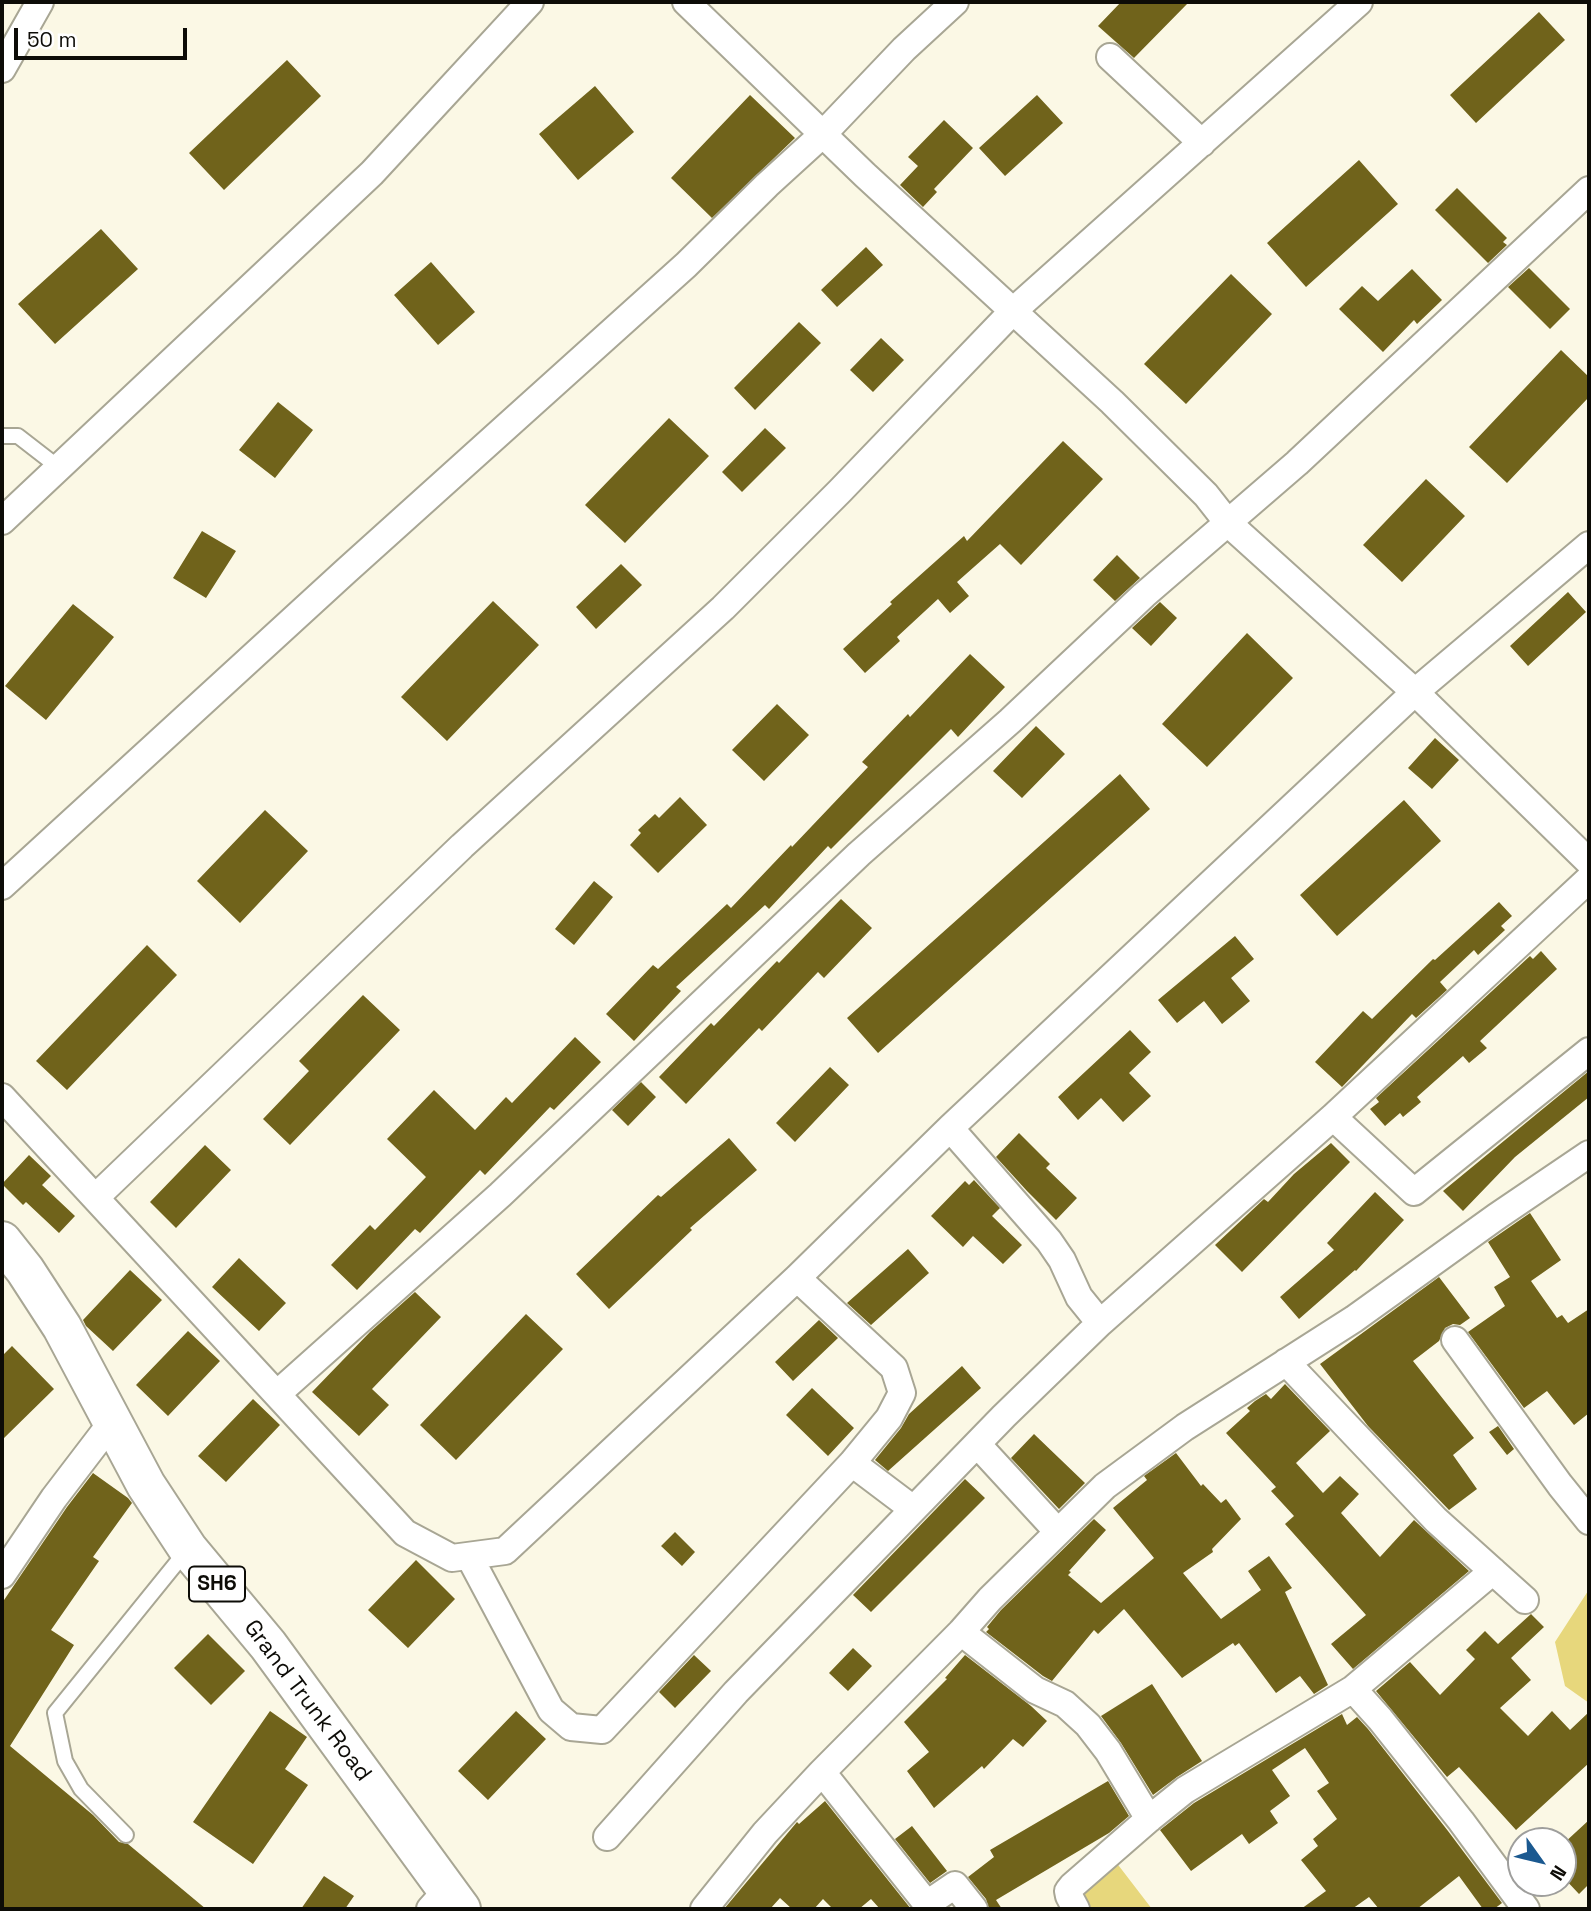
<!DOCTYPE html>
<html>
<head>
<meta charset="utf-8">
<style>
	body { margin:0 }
	#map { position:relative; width:1591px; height:1911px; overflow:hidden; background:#fbf8e5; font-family:"Space Grotesk",sans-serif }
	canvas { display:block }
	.frame { position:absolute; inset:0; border:4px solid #0d0c07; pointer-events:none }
	.north { position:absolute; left:1507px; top:1827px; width:70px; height:70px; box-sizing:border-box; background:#fff; border:2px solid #9e9e9c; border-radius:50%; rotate:124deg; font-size:19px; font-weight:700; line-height:28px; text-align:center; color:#0d0c07 }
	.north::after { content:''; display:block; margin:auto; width:24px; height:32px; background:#1b5990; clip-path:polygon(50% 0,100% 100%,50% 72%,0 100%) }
	.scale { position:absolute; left:14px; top:28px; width:173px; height:32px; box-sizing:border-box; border:4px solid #0d0c07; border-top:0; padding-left:9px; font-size:21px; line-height:24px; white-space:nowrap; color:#0d0c07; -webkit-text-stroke:5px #fff; paint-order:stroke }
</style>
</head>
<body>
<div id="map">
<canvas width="1591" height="1911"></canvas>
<div class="frame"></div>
<div class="north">N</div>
<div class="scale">50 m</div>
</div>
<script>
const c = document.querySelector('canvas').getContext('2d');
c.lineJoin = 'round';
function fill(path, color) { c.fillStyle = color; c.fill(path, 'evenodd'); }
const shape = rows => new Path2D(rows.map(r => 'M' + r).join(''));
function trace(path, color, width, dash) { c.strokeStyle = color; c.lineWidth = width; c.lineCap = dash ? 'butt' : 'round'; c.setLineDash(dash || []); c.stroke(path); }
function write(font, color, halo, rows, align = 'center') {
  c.font = font + ' "Space Grotesk",sans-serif'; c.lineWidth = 5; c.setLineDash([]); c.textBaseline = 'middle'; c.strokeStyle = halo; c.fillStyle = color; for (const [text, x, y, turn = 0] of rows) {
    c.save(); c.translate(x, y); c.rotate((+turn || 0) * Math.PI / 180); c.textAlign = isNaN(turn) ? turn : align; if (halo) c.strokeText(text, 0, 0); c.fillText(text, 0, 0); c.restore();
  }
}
fill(shape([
	[1588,1591,1589,1592,1589,1703,1565,1686,1555,1642],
	[1109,1853,1152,1909,1079,1909,1077,1890]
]), '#e7d77c');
fill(shape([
	[1121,2,1189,2,1134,58,1098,26],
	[1539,12,1565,40,1476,123,1450,95],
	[287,60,321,96,224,190,189,153],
	[595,86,634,132,578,180,539,134],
	[750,95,795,138,712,218,671,178],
	[1037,95,1063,123,1005,176,979,148],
	[944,120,973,148,934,189,937,192,923,207,900,185,918,166,908,157],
	[1359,160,1398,204,1306,287,1267,243],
	[1457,188,1507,238,1503,242,1507,245,1488,263,1435,210],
	[101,229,138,269,55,344,18,304],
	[866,247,883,265,837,307,821,290],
	[431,262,475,312,438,345,394,295],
	[1529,268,1570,309,1550,329,1508,287],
	[1412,269,1442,300,1417,324,1414,320,1383,352,1339,309,1362,286,1378,301],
	[1231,274,1272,314,1186,404,1144,364],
	[799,322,821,343,755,410,734,388],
	[881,338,904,360,873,392,850,370],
	[1561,350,1589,377,1589,397,1507,483,1469,447],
	[278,402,313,430,275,478,239,450],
	[669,418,709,456,625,543,585,505],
	[765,428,786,448,742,492,722,472],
	[1063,441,1103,479,1021,565,1000,544,957,582,969,596,950,613,938,599,897,637,900,641,865,673,843,649,892,604,890,602,964,536,967,541],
	[1426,479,1465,516,1402,582,1363,545],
	[202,531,236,551,206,598,173,578],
	[1117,555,1140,578,1115,601,1093,580],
	[621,564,642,585,596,629,576,607],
	[1568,592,1586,612,1528,666,1510,646],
	[493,601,539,645,447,741,401,697],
	[1160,602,1177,618,1151,646,1132,628],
	[73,604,114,637,46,720,5,686],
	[1247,633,1293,678,1207,767,1162,724],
	[970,654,1005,687,958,737,951,729,831,849,828,846,769,909,765,905,676,987,681,991,634,1041,606,1014,653,965,658,969,727,904,731,908,791,845,792,847,868,767,862,762,908,714,910,717],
	[777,704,809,735,764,781,732,750],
	[1036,726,1065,754,1022,798,993,771],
	[1435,738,1459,760,1432,789,1408,768],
	[1120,774,1150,809,878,1053,847,1018],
	[680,797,707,825,658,873,630,845,641,833,638,830,655,814,659,818],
	[1404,800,1441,841,1337,936,1300,895],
	[265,810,308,851,240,923,197,881],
	[594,881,613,897,574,945,555,929],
	[841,899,872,928,824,978,818,972,762,1031,759,1028,686,1104,659,1077,711,1023,714,1026,777,961,779,963],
	[1499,902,1512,916,1501,926,1505,930,1478,955,1474,950,1440,982,1447,990,1416,1018,1412,1014,1342,1087,1315,1062,1363,1011,1372,1019,1433,959,1435,960],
	[1235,936,1254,959,1231,978,1250,1001,1222,1024,1204,1001,1177,1023,1158,1000],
	[147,945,177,975,67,1090,36,1061],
	[1541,951,1557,969,1480,1041,1487,1048,1469,1063,1463,1056,1417,1097,1421,1102,1403,1117,1400,1113,1385,1126,1370,1109,1379,1102,1376,1098,1530,956,1533,959],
	[363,995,400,1030,290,1145,263,1119,309,1071,299,1061],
	[1130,1030,1151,1052,1129,1073,1151,1096,1123,1122,1101,1098,1078,1120,1058,1097],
	[575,1037,601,1062,554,1110,550,1107,485,1175,480,1170,420,1233,415,1229,357,1290,331,1265,370,1225,375,1230,426,1177,387,1139,434,1090,475,1130,506,1097,512,1103],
	[830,1067,849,1085,795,1142,776,1123],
	[1589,1071,1589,1097,1515,1157,1463,1211,1443,1191],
	[641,1082,656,1097,628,1126,612,1110],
	[1019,1133,1050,1164,1046,1168,1077,1198,1056,1220,1027,1191,996,1157],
	[729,1138,757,1170,690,1228,692,1230,609,1309,576,1274,658,1195,661,1197],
	[1331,1143,1350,1162,1242,1272,1215,1245,1264,1199,1268,1202,1294,1174],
	[205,1145,231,1170,176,1228,150,1202],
	[29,1155,51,1176,42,1185,75,1216,59,1233,26,1202,23,1205,2,1184],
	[974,1180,1000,1208,992,1216,1022,1245,1003,1264,973,1236,963,1247,931,1216,965,1181,969,1185],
	[1375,1192,1404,1220,1356,1271,1355,1270,1299,1319,1280,1297,1334,1250,1327,1243],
	[1530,1213,1561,1260,1531,1281,1557,1318,1562,1315,1568,1323,1589,1309,1589,1413,1574,1425,1547,1391,1524,1408,1468,1332,1505,1306,1494,1287,1510,1277,1488,1242],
	[908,1249,929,1273,871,1325,847,1303],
	[239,1258,286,1303,259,1331,212,1287],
	[130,1270,162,1300,113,1351,86,1326,83,1320],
	[1439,1277,1470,1318,1460,1325,1453,1324,1445,1328,1439,1341,1413,1361,1474,1438,1453,1455,1477,1489,1449,1510,1368,1426,1320,1364],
	[415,1292,441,1317,372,1389,389,1405,359,1436,312,1392,370,1332],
	[526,1314,563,1349,456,1460,420,1425],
	[819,1320,838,1338,793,1381,775,1362],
	[188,1331,220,1361,168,1416,136,1385],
	[12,1346,54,1389,2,1440,2,1356],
	[962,1366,981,1388,888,1471,875,1460,901,1428,909,1414],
	[1285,1384,1330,1431,1296,1463,1323,1493,1340,1476,1359,1494,1341,1513,1380,1557,1414,1520,1469,1571,1353,1669,1331,1644,1366,1615,1285,1524,1294,1516,1271,1491,1276,1487,1226,1433,1250,1411,1247,1408,1255,1401,1266,1394,1271,1399],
	[812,1388,854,1428,828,1456,786,1415],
	[253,1399,280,1425,226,1482,198,1456],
	[1498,1426,1514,1449,1507,1455,1489,1432],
	[1034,1434,1085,1483,1059,1509,1011,1458],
	[1176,1453,1201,1486,1203,1484,1221,1503,1226,1499,1241,1519,1212,1549,1213,1552,1183,1573,1221,1619,1261,1590,1248,1571,1269,1556,1292,1588,1285,1592,1328,1685,1314,1694,1300,1676,1276,1693,1239,1643,1235,1646,1233,1643,1182,1678,1124,1609,1098,1634,1094,1630,1052,1681,1043,1676,986,1632,989,1629,987,1627,1001,1610,1094,1519,1106,1530,1069,1571,1071,1572,1068,1575,1101,1603,1154,1558,1113,1508,1147,1480,1144,1476],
	[93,1473,128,1498,132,1503,93,1557,99,1561,51,1630,74,1645,10,1746,93,1815,119,1842,128,1844,206,1909,2,1909,2,1603,67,1507],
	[965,1479,985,1498,871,1612,853,1595],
	[675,1532,695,1552,682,1566,661,1546],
	[416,1560,455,1599,408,1648,368,1610],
	[1531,1614,1544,1627,1511,1658,1531,1680,1500,1708,1528,1736,1552,1711,1570,1730,1589,1712,1589,1763,1516,1830,1459,1767,1447,1777,1376,1691,1410,1662,1440,1695,1475,1659,1466,1650,1485,1631,1498,1644],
	[208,1634,245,1671,211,1705,174,1668],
	[853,1648,872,1666,848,1691,829,1673],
	[694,1655,711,1671,675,1708,659,1692],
	[965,1655,1031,1706,1047,1721,1023,1747,1013,1739,984,1769,982,1766,934,1808,907,1771,929,1752,904,1722,947,1679,945,1678],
	[1152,1684,1202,1761,1177,1777,1153,1795,1121,1743,1101,1716],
	[270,1711,307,1737,285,1769,308,1785,253,1864,193,1822],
	[516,1711,546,1739,488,1800,458,1771],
	[1342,1714,1347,1725,1357,1717,1368,1729,1448,1831,1502,1903,1494,1909,1483,1909,1459,1876,1417,1909,1379,1909,1369,1897,1352,1909,1301,1909,1326,1891,1301,1860,1318,1846,1313,1839,1337,1819,1317,1791,1329,1783,1305,1748,1272,1770,1290,1796,1270,1811,1278,1823,1249,1844,1242,1834,1191,1871,1160,1830,1194,1803],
	[1108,1781,1129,1816,1109,1833,996,1900,1002,1909,989,1909,986,1899,968,1877,994,1857,990,1850],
	[825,1801,911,1909,880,1909,871,1899,859,1909,833,1909,823,1899,814,1909,792,1909,780,1898,770,1909,724,1909,797,1822,799,1824],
	[1589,1820,1589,1884,1579,1894,1563,1877,1563,1844],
	[912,1826,947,1871,930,1883,895,1839],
	[324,1876,354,1896,345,1909,301,1909]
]), '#70631b');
const lane = shape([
	[2,436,18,436,58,467],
	[126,1835,81,1789,65,1761,55,1713,187,1550]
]);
const street = shape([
	[686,2,865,175,1112,402,1206,495,1228,523,1415,692,1589,862],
	[1110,57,1202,143],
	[2,69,40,2],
	[2,521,372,173,530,2],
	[2,886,346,571,686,265,767,185,823,134,904,49,955,2],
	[2,1097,405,1533,452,1558,505,1551,797,1278,950,1128,1415,692,1589,545],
	[1333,1117,1414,1192,1589,1051],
	[950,1128,1049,1241,1062,1260,1079,1297,1100,1323],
	[96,1197,462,846,723,608,840,491,1013,311,1359,2],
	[1455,1340,1560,1485,1589,1521],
	[1286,1362,1436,1520,1525,1600],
	[277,1394,500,1195,859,854,1010,721,1144,595,1297,463,1589,190],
	[977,1444,1058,1532],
	[852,1463,913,1509],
	[469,1556,551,1710,571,1727,602,1730,852,1463,889,1418,902,1393,894,1368,797,1278],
	[2,1575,54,1498,112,1422],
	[961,1632,1035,1690,1065,1704,1088,1725,1108,1751,1149,1819],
	[1353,1689,1493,1571],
	[822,1772,927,1904,955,1885,974,1909],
	[607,1837,736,1692,1004,1416,1100,1323,1333,1117,1589,879],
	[430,1909,447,1890],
	[704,1909,765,1833,822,1772,961,1632,990,1599,1105,1486,1185,1427,1354,1319,1496,1217,1589,1154],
	[1076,1909,1069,1896,1068,1891,1072,1886,1149,1819,1185,1790,1353,1689,1380,1719,1461,1821,1526,1909]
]);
const primary = shape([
	[2,1241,25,1270,62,1327,146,1485,188,1549,268,1645,461,1909]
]);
trace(lane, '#a8a694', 18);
trace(street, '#a8a694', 30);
trace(primary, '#a8a694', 42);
trace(lane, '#fff', 14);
trace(street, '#fff', 26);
trace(primary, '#fff', 38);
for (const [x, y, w] of [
	[217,1584,56]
]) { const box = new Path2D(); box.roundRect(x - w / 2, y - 17.5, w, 35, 5); c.fillStyle = '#fff'; c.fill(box); trace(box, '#0d0c07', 2); }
write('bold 21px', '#0d0c07', null, [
	["SH6",217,1584]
]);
write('23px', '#0d0c07', '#fff', [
	["Grand Trunk Road",307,1701,53]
]);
</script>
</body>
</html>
